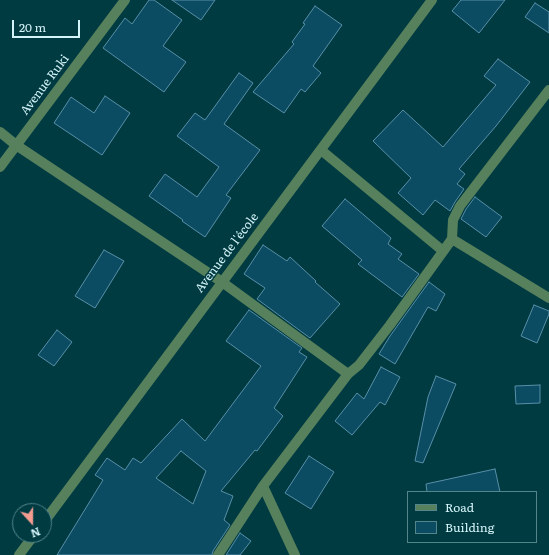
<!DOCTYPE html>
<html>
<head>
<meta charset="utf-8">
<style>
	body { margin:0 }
	#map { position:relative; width:549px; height:555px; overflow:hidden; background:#003b42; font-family:Literata,serif }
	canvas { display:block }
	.legend { position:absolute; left:407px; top:491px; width:130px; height:52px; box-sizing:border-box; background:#003b42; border:1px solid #54858b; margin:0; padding:5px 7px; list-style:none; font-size:12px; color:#d3f4f8 }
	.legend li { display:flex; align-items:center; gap:8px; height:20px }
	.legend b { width:20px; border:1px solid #54858b }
	.north { position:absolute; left:12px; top:503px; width:40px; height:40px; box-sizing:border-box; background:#003b42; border:1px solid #54858b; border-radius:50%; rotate:159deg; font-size:11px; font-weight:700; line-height:16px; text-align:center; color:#d3f4f8 }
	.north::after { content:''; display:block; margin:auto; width:14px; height:18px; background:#f59c91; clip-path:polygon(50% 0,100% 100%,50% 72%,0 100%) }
	.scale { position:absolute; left:12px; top:20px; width:68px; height:18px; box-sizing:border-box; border:2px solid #d3f4f8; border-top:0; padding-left:5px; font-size:12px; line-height:14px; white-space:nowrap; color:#d3f4f8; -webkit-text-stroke:3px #003b42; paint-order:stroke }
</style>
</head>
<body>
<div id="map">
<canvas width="549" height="555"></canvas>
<ul class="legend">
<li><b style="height:5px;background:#57815c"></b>Road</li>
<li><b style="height:11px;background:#0c4c62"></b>Building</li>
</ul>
<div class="north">N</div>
<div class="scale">20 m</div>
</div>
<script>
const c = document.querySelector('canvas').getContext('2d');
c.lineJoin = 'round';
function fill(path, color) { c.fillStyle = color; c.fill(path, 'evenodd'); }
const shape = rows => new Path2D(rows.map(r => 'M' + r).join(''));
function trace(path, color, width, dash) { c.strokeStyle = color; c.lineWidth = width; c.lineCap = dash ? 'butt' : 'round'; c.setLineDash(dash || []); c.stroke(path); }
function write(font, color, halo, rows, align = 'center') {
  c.font = font + ' Literata,serif'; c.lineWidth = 3; c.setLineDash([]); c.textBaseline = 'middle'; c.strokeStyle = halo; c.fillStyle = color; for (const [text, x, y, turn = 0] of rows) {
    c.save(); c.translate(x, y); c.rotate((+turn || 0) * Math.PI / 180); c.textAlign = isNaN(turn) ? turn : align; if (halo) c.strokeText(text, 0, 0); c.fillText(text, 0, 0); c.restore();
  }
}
const building = shape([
	[149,0,154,0,182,20,163,46,186,62,164,92,103,48,125,18,132,24,149,0],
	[172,0,215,0,201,20,172,0],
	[461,0,505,0,479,33,452,11,461,0],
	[535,3,549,12,549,33,525,17,535,3],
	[315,6,342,25,313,66,321,73,305,92,301,89,284,113,253,92,294,44,292,42,305,24,303,23,315,6],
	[498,59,530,82,496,126,459,169,465,174,457,184,464,189,455,202,450,211,435,200,423,215,398,193,411,178,373,141,403,110,443,147,496,85,484,76,498,59],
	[239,73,253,83,224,124,260,150,226,195,231,198,205,237,182,221,183,220,149,196,165,174,197,197,219,167,177,136,195,113,205,120,239,73],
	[105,96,130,113,102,155,54,123,71,97,94,113,105,96],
	[475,197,502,217,486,237,461,219,466,209,475,197],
	[345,199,391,238,388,244,402,254,398,259,419,274,402,297,358,264,362,260,322,226,345,199],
	[263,245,287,261,290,257,316,281,315,282,340,304,310,338,257,299,265,288,244,274,263,245],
	[104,250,124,261,95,308,75,296,104,250],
	[429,282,445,294,436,311,428,307,395,364,379,354,390,336,429,282],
	[534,305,549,311,549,314,537,343,521,336,534,305],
	[249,310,302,348,299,352,307,357,274,408,283,416,257,451,255,450,221,491,233,496,224,520,230,525,213,551,212,555,57,555,103,480,95,475,107,458,125,470,133,458,141,463,182,419,205,441,261,366,226,341,249,310],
	[181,451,206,471,193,504,156,478,181,451],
	[57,330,72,342,54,366,38,355,57,330],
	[381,367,400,377,385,405,380,402,352,435,335,421,357,393,364,399,381,367],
	[436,376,456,384,423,463,415,461,428,397,436,376],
	[540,385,540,403,516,404,515,386,540,385],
	[309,456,334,472,311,509,285,493,309,456],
	[495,469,500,492,427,492,426,484,495,469],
	[240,533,251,541,240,555,226,555,240,533]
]);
fill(building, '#0c4c62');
trace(building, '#578fa8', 1);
trace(shape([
	[0,132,16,145,222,282,348,374],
	[321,150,443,251],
	[0,167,125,0],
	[452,239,453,220,460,206,549,90],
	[263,486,295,555],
	[44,522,432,0],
	[19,555,34,535],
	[218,555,263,486,348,374,359,365,390,325,452,239,549,298]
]), '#57815c', 10);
write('12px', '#d3f4f8', '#003b42', [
	["Avenue Ruki",45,85,-53],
	["Avenue de l'école",227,253,-53]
]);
</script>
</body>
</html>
